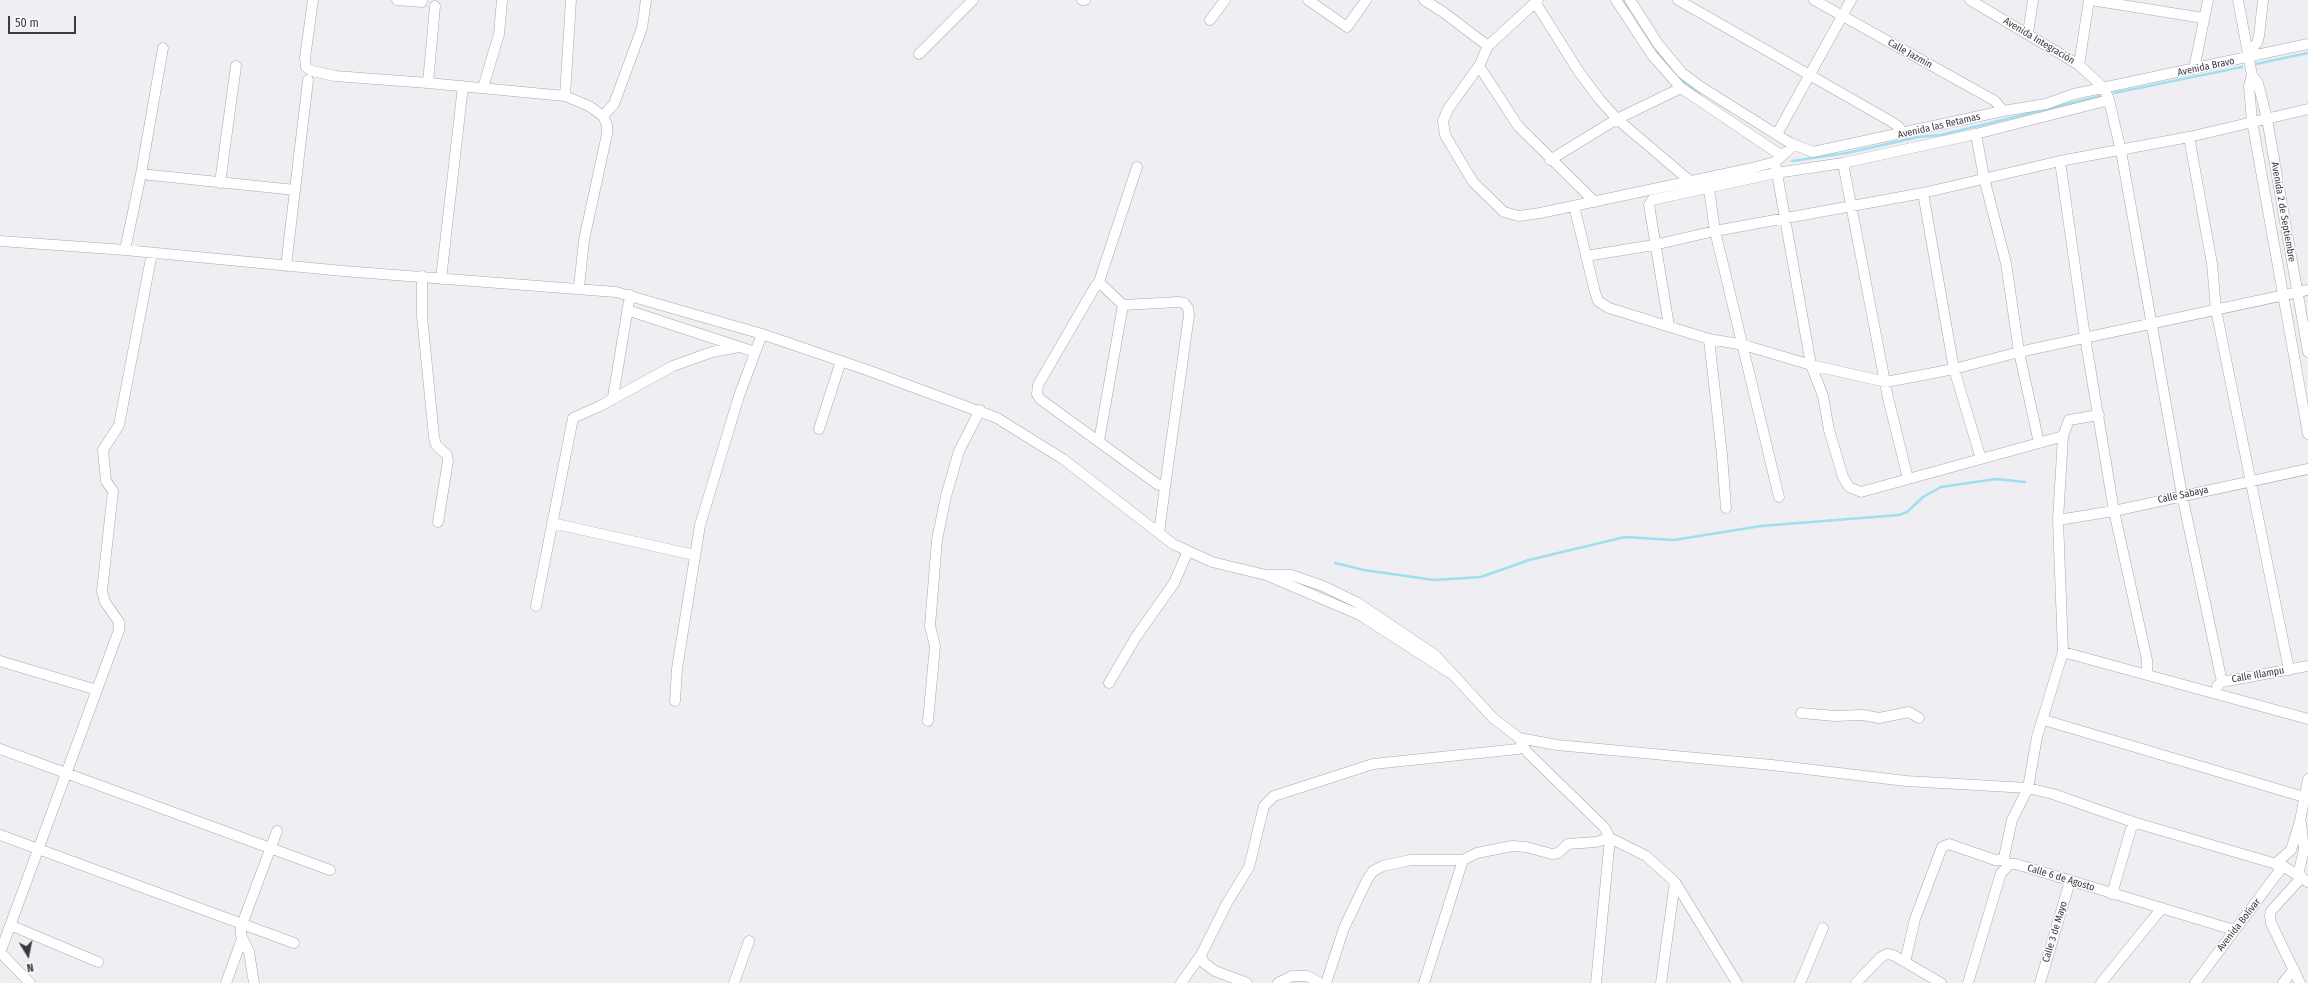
<!DOCTYPE html>
<html>
<head>
<meta charset="utf-8">
<style>
	body { margin:0 }
	#map { position:relative; width:2308px; height:983px; overflow:hidden; background:#efeef2; font-family:"Fira Sans Condensed",sans-serif }
	canvas { display:block }
	.north { position:absolute; left:8px; top:935px; width:40px; height:40px; -webkit-text-stroke:3px #fcfcff; paint-order:stroke; rotate:170deg; font-size:11px; font-weight:700; line-height:16px; text-align:center; color:#3b3b3c }
	.north::after { content:''; display:block; margin:auto; width:14px; height:18px; background:#3b3b3c; clip-path:polygon(50% 0,100% 100%,50% 72%,0 100%) }
	.scale { position:absolute; left:8px; top:16px; width:68px; height:18px; box-sizing:border-box; border:2px solid #3b3b3c; border-top:0; padding-left:5px; font-size:12px; line-height:14px; white-space:nowrap; color:#3b3b3c; -webkit-text-stroke:3px #fcfcff; paint-order:stroke }
</style>
</head>
<body>
<div id="map">
<canvas width="2308" height="983"></canvas>
<div class="north">N</div>
<div class="scale">50 m</div>
</div>
<script>
const c = document.querySelector('canvas').getContext('2d');
c.lineJoin = 'round';
const shape = rows => new Path2D(rows.map(r => 'M' + r).join(''));
function trace(path, color, width, dash) { c.strokeStyle = color; c.lineWidth = width; c.lineCap = dash ? 'butt' : 'round'; c.setLineDash(dash || []); c.stroke(path); }
function write(font, color, halo, rows, align = 'center') {
  c.font = font + ' "Fira Sans Condensed",sans-serif'; c.lineWidth = 3; c.setLineDash([]); c.textBaseline = 'middle'; c.strokeStyle = halo; c.fillStyle = color; for (const [text, x, y, turn = 0] of rows) {
    c.save(); c.translate(x, y); c.rotate((+turn || 0) * Math.PI / 180); c.textAlign = isNaN(turn) ? turn : align; if (halo) c.strokeText(text, 0, 0); c.fillText(text, 0, 0); c.restore();
  }
}
trace(shape([
	[1622,0,1628,10],
	[1651,44,1681,79,1700,95],
	[2256,64,2308,53],
	[2114,93,2242,67],
	[1792,161,1847,153,1918,137,1941,135,2100,96],
	[1335,563,1364,570,1434,580,1481,577,1529,560,1625,537,1674,540,1761,526,1899,515,1907,512,1923,497,1941,487,1996,479,2025,482]
]), '#9edff0', 2.5);
const minor = shape([
	[313,0,305,58,306,67,312,71,335,76,428,83,565,96,589,106,603,116,607,125,607,134,584,240,579,287],
	[397,0,422,2],
	[1082,0,1085,0],
	[1308,0,1347,27,1366,0],
	[1424,0,1443,12,1488,46],
	[1538,0,1488,46,1479,66,1448,109,1443,121,1445,135,1473,182,1504,212,1519,216,1540,213,1748,169,1775,162,1794,145],
	[1616,0,1652,55,1681,88,1782,156],
	[1630,0,1658,44,1682,73,1701,87,1790,143,1813,152,2003,111,2046,104,2074,94,2308,44],
	[1678,0,1892,122,1899,127,1903,134],
	[1814,0,1995,101,2003,111],
	[1970,0,2079,65,2104,88,2109,100,2121,151,2182,495,2222,682],
	[2091,0,2203,18],
	[2238,0,2252,75,2249,86,2252,121,2308,434],
	[1535,2,1579,72,1600,100,1617,119,1690,181],
	[1210,20,1225,0],
	[2028,33,2033,0],
	[2249,51,2257,43,2259,36,2263,0],
	[919,54,973,0],
	[2079,65,2089,0],
	[1479,66,1518,126,1595,202],
	[2194,69,2208,0],
	[2252,75,2258,83,2267,119,2308,352],
	[428,83,435,6],
	[483,88,499,34,502,0],
	[565,96,571,0],
	[603,116,614,104,642,28,646,0],
	[1777,134,1851,0],
	[1976,134,1984,178,2006,263,2019,352,2039,443],
	[2189,137,2212,264,2216,310,2289,670],
	[1550,160,1617,119,1681,88],
	[2060,161,2085,337,2114,511,2147,660,2147,673],
	[1775,162,1811,365,1823,396,1829,430,1843,477,1849,487,1861,492,2039,443,2063,436,2069,420,2099,415],
	[1843,163,1888,398,1908,479],
	[141,174,295,190],
	[220,183,236,66],
	[1709,189,1715,231,1779,497],
	[1923,193,1954,369,1981,459],
	[1574,206,1595,292,1598,301,1609,308,1709,339,1744,345,1811,365,1886,382,1954,369,2019,352,2308,290],
	[0,241,125,250,343,271,616,292,762,334,867,370,997,418,1063,459,1173,544,1212,562,1266,575,1360,615,1450,673],
	[125,250,141,174,163,48],
	[1586,256,1654,245,1715,231,1923,193,2060,161,2189,137,2308,109],
	[286,266,308,80],
	[422,276,422,316,434,437,436,445,447,455,448,461,438,522],
	[441,279,463,86],
	[1098,285,1137,167],
	[627,310,755,352],
	[1669,326,1649,205,1652,200,1776,173,1843,163,1976,134,2109,100],
	[1709,339,1722,455,1726,508],
	[613,397,630,295],
	[819,429,841,361],
	[1099,441,1123,305],
	[2058,520,2114,511,2308,469],
	[552,523,694,555],
	[1159,533,1165,487,1189,315,1188,308,1184,303,1178,302,1123,305,1102,285,1096,285,1038,385,1037,394,1040,399,1157,484,1165,487],
	[1270,575,1291,575,1323,586,1358,603,1435,655,1493,718,1519,738,1557,745,1772,765,1906,781,2028,788,2053,794,2133,822,2283,866,2308,882],
	[536,606,573,418,600,406,673,366,712,352,739,347],
	[2063,652,2308,719],
	[0,661,97,690],
	[1109,683,1136,637,1174,583,1188,551],
	[2217,686,2222,682,2308,666],
	[675,701,677,669,700,525,739,396,762,334],
	[1801,713,1835,716,1863,715,1879,718,1909,712,1919,718],
	[2044,720,2304,797],
	[928,721,935,646,930,626,937,540,946,496,959,451,980,410],
	[1523,746,1527,752,1604,827,1610,838,1646,856,1675,882,1661,983],
	[0,749,330,870],
	[0,835,294,943],
	[2275,864,2291,850,2300,821,2308,779],
	[2007,866,2004,857,2012,820,2028,788,2037,737,2063,652,2058,520,2063,436],
	[2298,875,2304,850,2301,823],
	[1675,882,1737,983],
	[2112,894,2133,822],
	[10,925,98,962],
	[0,952,30,983],
	[0,953,119,630,119,622,105,602,102,591,113,491,106,481,103,450,119,425,152,253],
	[1201,955,1204,963,1215,971,1247,983],
	[1905,962,1915,919,1942,847,1949,844,1995,860,2004,860],
	[226,983,242,939],
	[254,983,249,952,241,935,241,927,277,831],
	[734,983,749,941],
	[1181,983,1201,955,1227,903,1249,867,1264,806,1274,796,1373,764,1518,749,1523,746,1519,738],
	[1278,983,1292,976,1307,976,1320,983],
	[1326,983,1344,928,1367,880,1373,871,1383,866,1410,860,1463,860,1477,853,1512,846,1526,847,1552,854,1558,853,1568,844,1596,842,1610,838,1596,983],
	[1424,983,1463,860],
	[1800,983,1823,928],
	[1856,983,1881,957,1887,954,1893,955,1941,983],
	[1968,983,2001,873,2010,864,2016,864,2234,930],
	[2040,983,2070,881],
	[2101,983,2162,908],
	[2195,983,2283,866],
	[2283,983,2294,969],
	[2300,983,2271,923,2270,916,2271,911,2302,877]
]);
trace(minor, '#a9a8ac', 11);
trace(minor, '#fff', 10);
write('10px', '#3b3b3c', '#fcfcff', [
	["Avenida Integración",2039,41,31],
	["Calle Jazmín",1910,54,29],
	["Avenida Bravo",2206,67,-12],
	["Avenida las Retamas",1939,126,-13],
	["Avenida 2 de Septiembre",2283,212,80],
	["Calle Sabaya",2183,495,-12],
	["Calle Illampu",2258,675,-10],
	["Calle 6 de Agosto",2061,878,17],
	["Avenida Bolívar",2239,925,-52],
	["Calle 3 de Mayo",2055,932,-73]
]);
</script>
</body>
</html>
